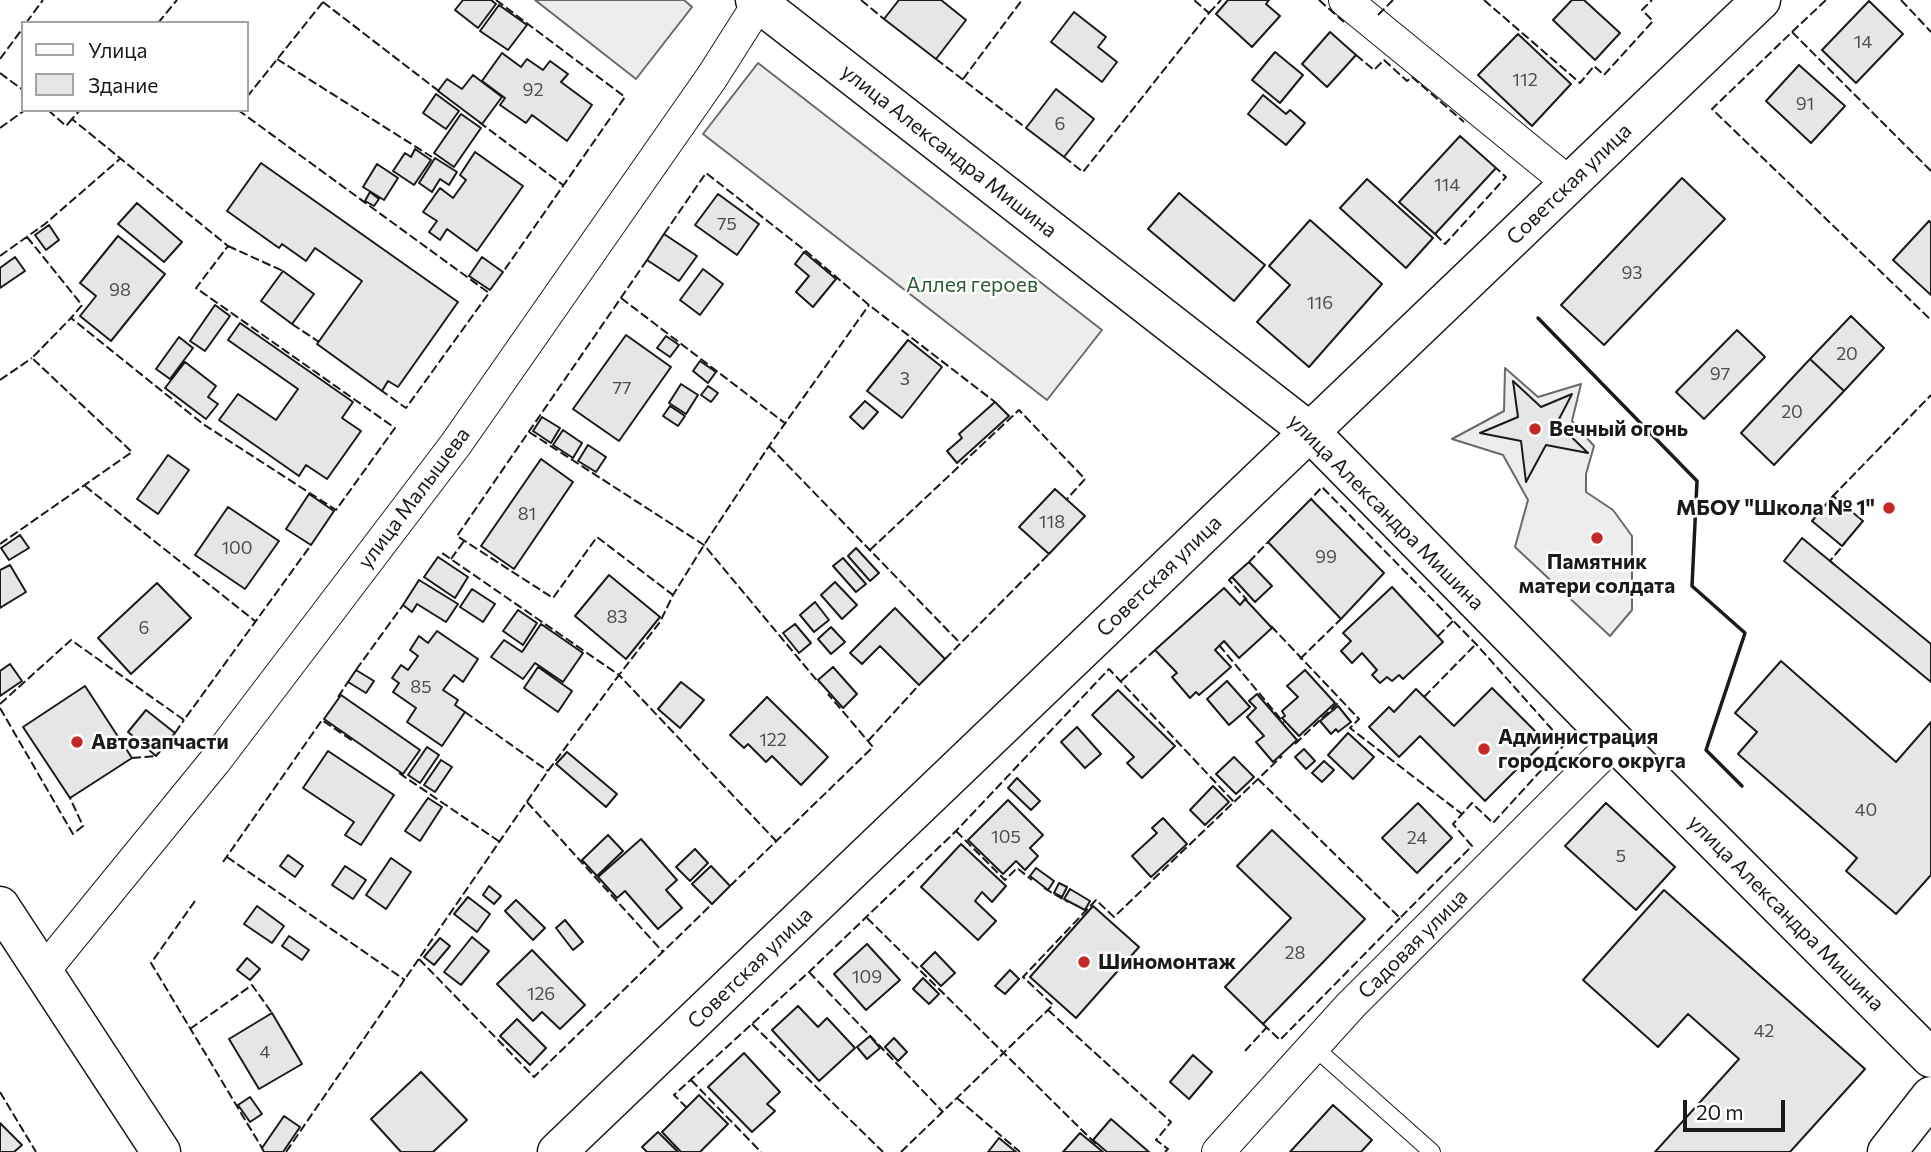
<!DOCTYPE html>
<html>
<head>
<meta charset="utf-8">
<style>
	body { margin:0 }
	#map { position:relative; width:1931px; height:1152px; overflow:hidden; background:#fff; font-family:Commissioner,sans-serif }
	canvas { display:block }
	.legend { position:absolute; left:21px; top:21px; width:228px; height:91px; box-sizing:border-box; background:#fff; border:2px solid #a3a3a3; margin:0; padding:9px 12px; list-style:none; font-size:21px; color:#1a1a1a }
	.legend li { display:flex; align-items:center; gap:14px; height:35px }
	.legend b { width:35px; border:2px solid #a3a3a3 }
	.scale { position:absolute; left:1683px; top:1100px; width:102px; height:32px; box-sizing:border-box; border:4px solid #1a1a1a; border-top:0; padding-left:9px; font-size:21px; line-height:24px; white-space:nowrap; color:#1a1a1a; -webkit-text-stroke:5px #fff; paint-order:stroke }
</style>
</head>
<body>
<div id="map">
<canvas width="1931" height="1152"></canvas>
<ul class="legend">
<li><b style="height:9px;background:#fff"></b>Улица</li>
<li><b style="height:19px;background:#e6e6e6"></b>Здание</li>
</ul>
<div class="scale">20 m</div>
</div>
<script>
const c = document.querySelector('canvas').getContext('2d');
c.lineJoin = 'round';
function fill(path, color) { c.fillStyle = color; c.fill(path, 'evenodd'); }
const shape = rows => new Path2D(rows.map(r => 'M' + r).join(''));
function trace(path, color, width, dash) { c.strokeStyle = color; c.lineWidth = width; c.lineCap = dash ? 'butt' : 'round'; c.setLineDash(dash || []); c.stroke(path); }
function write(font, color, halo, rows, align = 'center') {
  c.font = font + ' Commissioner,sans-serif'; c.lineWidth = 5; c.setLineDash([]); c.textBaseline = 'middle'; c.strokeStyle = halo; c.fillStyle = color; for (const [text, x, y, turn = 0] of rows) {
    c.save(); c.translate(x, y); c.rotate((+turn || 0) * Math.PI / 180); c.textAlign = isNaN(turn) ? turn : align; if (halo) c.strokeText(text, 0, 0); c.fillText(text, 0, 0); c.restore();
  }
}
const built = shape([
	[535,0,684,0,692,7,636,79,535,0],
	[758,63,1102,330,1047,400,703,134,758,63],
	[1505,368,1538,397,1581,384,1572,421,1594,446,1586,474,1586,492,1613,510,1632,536,1632,610,1610,636,1515,547,1528,500,1503,455,1452,439,1504,411,1505,368]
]);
fill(built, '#ededed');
trace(built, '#6a6a6a', 2);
const building = shape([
	[463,0,491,0,496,4,478,28,455,10,463,0],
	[899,0,941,0,966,20,936,59,884,19,899,0],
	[1228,0,1269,0,1266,4,1280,16,1252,47,1216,14,1228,0],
	[1572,0,1584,0,1620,33,1595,60,1553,20,1572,0],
	[1869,1,1903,34,1856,83,1822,50,1869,1],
	[499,5,527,25,508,50,480,31,499,5],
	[1074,12,1106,37,1098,47,1117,62,1102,82,1051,42,1074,12],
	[1330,32,1356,55,1327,87,1302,64,1330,32],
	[1518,34,1571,84,1532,126,1478,75,1518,34],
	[1275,52,1303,75,1280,103,1252,80,1275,52],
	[502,53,521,67,527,59,543,70,550,61,568,74,561,82,592,105,567,141,532,115,526,123,500,105,505,98,482,81,502,53],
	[1799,65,1845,106,1811,143,1766,101,1799,65],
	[473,75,502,97,482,124,438,91,447,79,462,89,473,75],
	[1056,89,1094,119,1064,157,1026,128,1056,89],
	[436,94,459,111,446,129,423,113,436,94],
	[1263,95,1286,114,1290,110,1305,123,1286,145,1248,114,1263,95],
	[461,114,481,128,454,167,434,153,461,114],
	[1460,136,1496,168,1435,234,1399,202,1460,136],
	[415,149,431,160,414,185,393,171,405,153,411,157,415,149],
	[475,152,523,186,477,251,447,229,440,240,429,232,437,221,423,212,440,188,453,198,466,180,460,175,475,152],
	[435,158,457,172,449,185,440,179,432,192,419,183,435,158],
	[261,163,458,302,398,387,388,381,382,391,317,344,362,281,315,248,306,261,282,244,279,248,227,211,261,163],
	[377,164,398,178,384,200,363,187,377,164],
	[1682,178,1725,219,1604,345,1561,305,1682,178],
	[1367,179,1433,238,1406,268,1340,208,1367,179],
	[370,192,379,199,374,206,365,201,370,192],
	[1179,193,1265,265,1234,301,1148,229,1179,193],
	[718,194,759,224,737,255,695,225,718,194],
	[137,203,182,242,164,262,118,224,137,203],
	[1310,220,1382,284,1309,367,1257,322,1290,285,1269,266,1310,220],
	[1929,221,1931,223,1931,295,1893,260,1929,221],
	[49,225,59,240,46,250,35,235,49,225],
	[664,234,697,256,679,281,647,260,664,234],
	[118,236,165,274,111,341,80,316,96,296,80,283,118,236],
	[804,252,836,279,813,307,796,292,809,276,795,264,804,252],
	[15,257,25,271,0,288,0,268,15,257],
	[482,257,503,272,490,290,469,276,482,257],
	[703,269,723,284,700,315,680,300,703,269],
	[283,271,314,294,292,324,261,301,283,271],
	[215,305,230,316,205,351,190,341,215,305],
	[1851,316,1884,348,1844,391,1810,359,1851,316],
	[240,323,353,402,342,418,361,431,327,479,306,465,299,476,219,420,238,394,276,420,298,389,228,340,240,323],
	[1737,330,1765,357,1704,419,1676,392,1737,330],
	[626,335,671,367,619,441,573,409,626,335],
	[666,336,679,345,670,357,657,348,666,336],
	[179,337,193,348,170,379,156,369,179,337],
	[908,340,942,367,902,418,867,391,908,340],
	[1810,359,1844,391,1774,465,1741,433,1810,359],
	[700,361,716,372,708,383,693,371,700,361],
	[185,362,216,386,208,397,218,404,206,419,165,388,185,362],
	[1513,381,1541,407,1572,394,1557,423,1588,453,1546,445,1526,482,1521,441,1480,433,1518,417,1513,381],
	[681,384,698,395,686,414,669,403,681,384],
	[708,386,718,393,711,402,701,395,708,386],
	[865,401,878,412,863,429,850,417,865,401],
	[995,402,1009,416,957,463,947,451,962,438,959,434,995,402],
	[670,406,685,416,678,426,663,416,670,406],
	[542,417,560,428,551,443,533,431,542,417],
	[563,430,582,443,573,458,553,445,563,430],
	[588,445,606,457,596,472,578,461,588,445],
	[168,455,189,470,158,514,137,499,168,455],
	[541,459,573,482,514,569,481,546,541,459],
	[1055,489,1085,516,1049,554,1019,527,1055,489],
	[309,494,334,511,311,545,286,529,309,494],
	[1833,496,1863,521,1842,546,1812,521,1833,496],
	[1311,499,1384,573,1341,619,1268,542,1311,499],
	[228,507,279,541,245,589,195,555,228,507],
	[20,535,29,548,9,560,1,548,20,535],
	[1802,538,1931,644,1931,682,1784,561,1802,538],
	[856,548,879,573,870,581,848,556,856,548],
	[438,557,468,577,455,598,424,577,438,557],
	[843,558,866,584,856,592,833,566,843,558],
	[1249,562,1272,586,1255,602,1232,577,1249,562],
	[10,565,26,592,0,608,0,570,10,565],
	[609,575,660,617,626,659,575,616,609,575],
	[419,580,458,604,446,622,417,604,412,612,403,605,419,580],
	[835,582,857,605,842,619,821,595,835,582],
	[157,583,191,618,131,674,98,638,157,583],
	[1392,587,1443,642,1403,679,1399,675,1392,681,1387,677,1380,683,1372,675,1377,670,1362,653,1352,663,1341,651,1351,641,1343,633,1392,587],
	[1224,588,1240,605,1245,599,1272,628,1239,658,1224,641,1215,650,1231,667,1199,695,1196,692,1190,698,1172,677,1177,673,1155,650,1224,588],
	[472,589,495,604,483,622,460,607,472,589],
	[815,602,829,620,814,632,800,615,815,602],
	[895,608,945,659,919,685,880,646,862,664,850,653,895,608],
	[518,610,537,623,523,645,503,631,518,610],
	[541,624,583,653,563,682,535,663,523,679,491,657,504,640,522,652,541,624],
	[795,624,811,643,799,653,783,633,795,624],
	[831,627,845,642,831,654,818,639,831,627],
	[437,631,478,659,463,682,454,675,443,690,458,700,455,705,465,712,442,746,407,722,416,708,393,692,399,683,392,678,401,665,408,670,418,656,410,650,419,636,428,643,437,631],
	[1781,661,1896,762,1931,722,1931,875,1896,914,1846,871,1857,858,1738,754,1757,732,1735,713,1781,661],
	[10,664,22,681,0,696,0,671,10,664],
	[538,667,572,691,558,712,524,688,538,667],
	[833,667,857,694,843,708,818,680,833,667],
	[356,670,374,681,366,693,348,682,356,670],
	[1305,670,1335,703,1299,736,1282,718,1285,716,1282,711,1298,697,1287,686,1305,670],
	[1227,681,1250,707,1229,725,1207,699,1227,681],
	[681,682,704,700,680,728,658,709,681,682],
	[85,686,132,758,70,798,23,727,85,686],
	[1492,688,1545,741,1485,801,1420,736,1399,757,1369,727,1389,707,1394,712,1416,689,1454,726,1492,688],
	[1118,690,1175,746,1142,778,1127,763,1134,757,1092,715,1118,690],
	[1257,694,1297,740,1273,762,1256,742,1264,736,1247,717,1256,708,1249,701,1257,694],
	[341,695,420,750,403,774,324,719,341,695],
	[767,697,828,757,801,785,772,756,766,762,748,744,744,748,730,735,767,697],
	[1338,706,1351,722,1338,732,1336,729,1331,734,1320,721,1338,706],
	[146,710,175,733,156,756,128,732,146,710],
	[1077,727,1101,754,1085,768,1061,742,1077,727],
	[1348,733,1374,757,1353,779,1328,755,1348,733],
	[427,747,439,755,420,783,408,775,427,747],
	[1304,749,1315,761,1306,769,1295,757,1304,749],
	[328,751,394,795,361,845,345,835,354,822,303,788,328,751],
	[567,752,617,794,606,807,556,764,567,752],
	[1234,757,1254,777,1236,794,1216,774,1234,757],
	[441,760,452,767,435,792,424,785,441,760],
	[1324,761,1334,770,1322,782,1312,773,1324,761],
	[1017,778,1040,801,1031,810,1008,788,1017,778],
	[1213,786,1229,802,1205,825,1190,810,1213,786],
	[428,798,442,807,420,841,405,831,428,798],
	[1008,800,1043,835,1030,848,1038,856,1025,870,1016,861,1003,874,968,840,1008,800],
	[1418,803,1452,838,1417,873,1382,838,1418,803],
	[1606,803,1675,867,1636,910,1565,846,1606,803],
	[1163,818,1187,844,1151,877,1132,856,1157,833,1152,828,1163,818],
	[1272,830,1365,919,1263,1024,1225,987,1291,918,1237,866,1272,830],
	[608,835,623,851,597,876,582,860,608,835],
	[641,839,677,880,666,890,682,908,658,929,625,891,617,898,598,877,641,839],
	[961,844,1006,886,992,902,982,892,975,901,996,921,978,940,921,887,961,844],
	[695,849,708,863,690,881,676,867,695,849],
	[288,855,303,866,295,877,280,866,288,855],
	[391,858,411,872,386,909,366,895,391,858],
	[345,866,366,880,353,899,332,885,345,866],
	[711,866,730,886,712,904,692,884,711,866],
	[1036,868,1054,881,1048,890,1030,876,1036,868],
	[1059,883,1067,887,1062,897,1054,893,1059,883],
	[489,886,501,896,494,904,483,895,489,886],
	[1070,889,1090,901,1085,910,1064,899,1070,889],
	[1664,890,1865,1069,1790,1152,1655,1152,1739,1059,1688,1014,1658,1047,1583,980,1664,890],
	[468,897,490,914,477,932,454,914,468,897],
	[516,900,545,928,533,940,505,911,516,900],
	[257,906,284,926,272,943,244,924,257,906],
	[1093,906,1139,947,1076,1018,1030,977,1093,906],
	[565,920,583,942,573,950,556,928,565,920],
	[289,936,309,950,302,960,282,946,289,936],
	[472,937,489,951,461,985,444,972,472,937],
	[440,938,450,946,434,965,424,957,440,938],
	[867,944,900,980,866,1010,834,974,867,944],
	[532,950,585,1005,560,1029,542,1012,533,1021,497,984,532,950],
	[935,952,955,973,941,986,921,966,935,952],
	[247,958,260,969,250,980,237,970,247,958],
	[1010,970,1019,979,1005,994,995,986,1010,970],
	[923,978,939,994,929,1004,913,989,923,978],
	[798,1006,818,1027,827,1018,855,1048,819,1081,772,1030,798,1006],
	[272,1013,302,1064,259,1089,229,1039,272,1013],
	[517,1019,546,1048,530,1065,500,1036,517,1019],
	[870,1036,880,1048,867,1059,857,1047,870,1036],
	[894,1038,907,1052,898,1061,885,1047,894,1038],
	[744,1053,780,1092,767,1104,775,1111,752,1132,708,1087,744,1053],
	[1193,1055,1212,1072,1189,1099,1170,1082,1193,1055],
	[421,1072,467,1120,433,1152,401,1152,371,1119,421,1072],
	[699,1095,728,1124,700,1152,681,1152,662,1132,699,1095],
	[250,1097,262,1114,250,1122,238,1105,250,1097],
	[1333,1105,1372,1140,1361,1152,1290,1152,1333,1105],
	[284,1116,300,1127,283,1152,264,1152,262,1148,284,1116],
	[1111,1119,1149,1152,1107,1152,1093,1140,1111,1119],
	[0,1123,22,1145,14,1152,0,1152,0,1123],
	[658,1132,678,1152,647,1152,642,1147,658,1132],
	[1080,1133,1103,1152,1063,1152,1080,1133],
	[999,1138,1016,1152,988,1152,999,1138]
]);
fill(building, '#e6e6e6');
trace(building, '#1a1a1a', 2);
const service = shape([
	[1314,1047,1432,1152]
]);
const minor = shape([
	[1345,0,1569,183],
	[42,973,215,761,456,444,712,77,759,3],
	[1218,1152,1351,1005,1615,742]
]);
const tertiary = shape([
	[755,0,1310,432,1615,742,1931,1058],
	[557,1152,1761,0]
]);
const secondary = shape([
	[1887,1152,1931,1096]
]);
const primary = shape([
	[0,906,161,1152]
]);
trace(service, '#1a1a1a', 18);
trace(minor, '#1a1a1a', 34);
trace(tertiary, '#1a1a1a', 41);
trace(secondary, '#1a1a1a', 41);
trace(primary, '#1a1a1a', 41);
trace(service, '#fff', 16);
trace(minor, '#fff', 32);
trace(tertiary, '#fff', 38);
trace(secondary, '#fff', 38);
trace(primary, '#fff', 38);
trace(shape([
	[496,0,625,97,503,272],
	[861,0,884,19],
	[1319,0,1344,22],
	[1484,0,1580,83,1594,66,1604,75,1653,21,1642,10,1652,0],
	[1901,0,1931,32],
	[323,2,440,92],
	[1209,13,1221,0],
	[1378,15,1393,0],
	[26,23,43,0],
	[158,23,177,0],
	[1792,32,1826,0],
	[1356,55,1374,70,1384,60,1407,81,1412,77,1464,122],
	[0,59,23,28],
	[277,59,432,157],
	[936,59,1026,128],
	[0,73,23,90],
	[963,79,1022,0],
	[247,97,323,2],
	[48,110,66,126,72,119],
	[238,110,489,293,406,408,382,391],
	[479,122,563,185],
	[0,128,25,110],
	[1064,157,1083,172,1209,13,1194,0],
	[1931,171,1792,32,1712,109,1931,320],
	[664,234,706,173,807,252,869,305,995,402],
	[1435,234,1445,244,1506,177,1496,168],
	[27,237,82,305,71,318,203,424,336,510,395,428,196,288,228,246,72,119,80,110],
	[228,246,283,271],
	[0,256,45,224,121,158],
	[647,260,457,536,553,598,597,537,673,595],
	[621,298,786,424],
	[292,324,319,342],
	[0,380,32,358],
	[529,432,704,545,819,683],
	[769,446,960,643],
	[85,486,255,621],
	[1834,497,1833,496,1931,395],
	[0,544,132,452,32,358,71,318],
	[870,550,1019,410,1085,479,1067,499],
	[451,559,464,541],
	[1249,562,1268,542],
	[1834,564,1830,561,1845,543],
	[1232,577,1229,580,1247,600],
	[1271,626,1359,719,1350,728,1462,814],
	[1438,636,1453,621],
	[1219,645,1284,723],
	[945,659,1049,554],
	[1300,659,1341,619],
	[356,670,403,605],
	[1121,681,1155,650],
	[338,697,348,682],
	[1424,697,1476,644],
	[0,704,71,640,184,720,311,545],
	[0,708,73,834,83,826,70,798],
	[465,712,548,771],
	[175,733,184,720],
	[868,741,919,685],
	[1295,744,1341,700],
	[132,758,156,756],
	[399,773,500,842],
	[1258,779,1400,918,1472,846,1453,824,1472,803,1493,823,1565,744,1476,644,1322,487,1311,499],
	[527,802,663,952],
	[956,831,1005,880,1017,868,1032,880],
	[777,842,619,675,660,622,673,595,704,545,769,446,869,305],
	[227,857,405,980],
	[223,862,322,720,353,741],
	[730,886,873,747,828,694],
	[1044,888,1068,902],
	[195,901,151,963,262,1148],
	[867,918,1096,1144],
	[419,959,534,1077,712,904],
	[809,972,943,1112],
	[1048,1010,1171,1122,1156,1140,1168,1149,1165,1152],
	[752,1024,883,1152],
	[1263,1024,1280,1040,1400,918],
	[190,1029,252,985,272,1013],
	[1245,1051,1267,1027],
	[691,1080,761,1152],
	[0,1092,36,1152],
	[957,1098,1020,1152],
	[687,1108,674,1095,809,972,956,831,1109,669,1234,802],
	[286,1152,548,771,619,675,442,553],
	[901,1152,1053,1005,1023,977,1096,900,1114,917,1282,756]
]), '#1a1a1a', 2, [9, 3.5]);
trace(shape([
	[1538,318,1697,481,1692,586,1745,633,1706,750,1742,786]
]), '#1a1a1a', 3.5);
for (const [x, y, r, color] of [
	[1535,429,7,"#c62828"],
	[1889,508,7,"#c62828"],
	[1597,538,7,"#c62828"],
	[77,742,7,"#c62828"],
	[1484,749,7,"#c62828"],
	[1084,962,7,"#c62828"]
]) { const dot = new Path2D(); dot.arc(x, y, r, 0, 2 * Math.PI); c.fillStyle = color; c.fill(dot); trace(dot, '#fff', 2.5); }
write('18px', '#4d4d4d', null, [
	["14",1863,42],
	["112",1525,80],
	["92",533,90],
	["91",1805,104],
	["6",1060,124],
	["114",1447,185],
	["75",727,224],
	["93",1632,273],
	["98",120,290],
	["116",1320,303],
	["20",1847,354],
	["97",1720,374],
	["3",905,379],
	["77",622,388],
	["20",1792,412],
	["81",527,514],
	["118",1052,522],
	["100",237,548],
	["99",1326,557],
	["83",617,617],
	["6",144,628],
	["85",421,687],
	["122",773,740],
	["40",1866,810],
	["105",1006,837],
	["24",1417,838],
	["5",1621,856],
	["28",1295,953],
	["109",867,977],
	["126",541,994],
	["42",1764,1031],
	["4",265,1052]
]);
write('21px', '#1a1a1a', '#fff', [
	["улица Александра Мишина",949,151,38],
	["Советская улица",1569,184,-44],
	["улица Малышева",414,498,-53],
	["улица Александра Мишина",1386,512,45],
	["Советская улица",1159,576,-44],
	["улица Александра Мишина",1786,913,45],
	["Садовая улица",1413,944,-45],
	["Советская улица",750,968,-44]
]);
write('21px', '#2b5a34', '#fff', [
	["Аллея героев",972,285]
]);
write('bold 21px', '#1a1a1a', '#fff', [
	["Вечный огонь",1549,429],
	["МБОУ \"Школа № 1\"",1875,508,"right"],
	["Памятник",1597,562,"center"],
	["матери солдата",1597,586,"center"],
	["Администрация",1498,737],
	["городского округа",1498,761],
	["Автозапчасти",91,742],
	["Шиномонтаж",1098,962]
], 'left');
</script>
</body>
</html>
